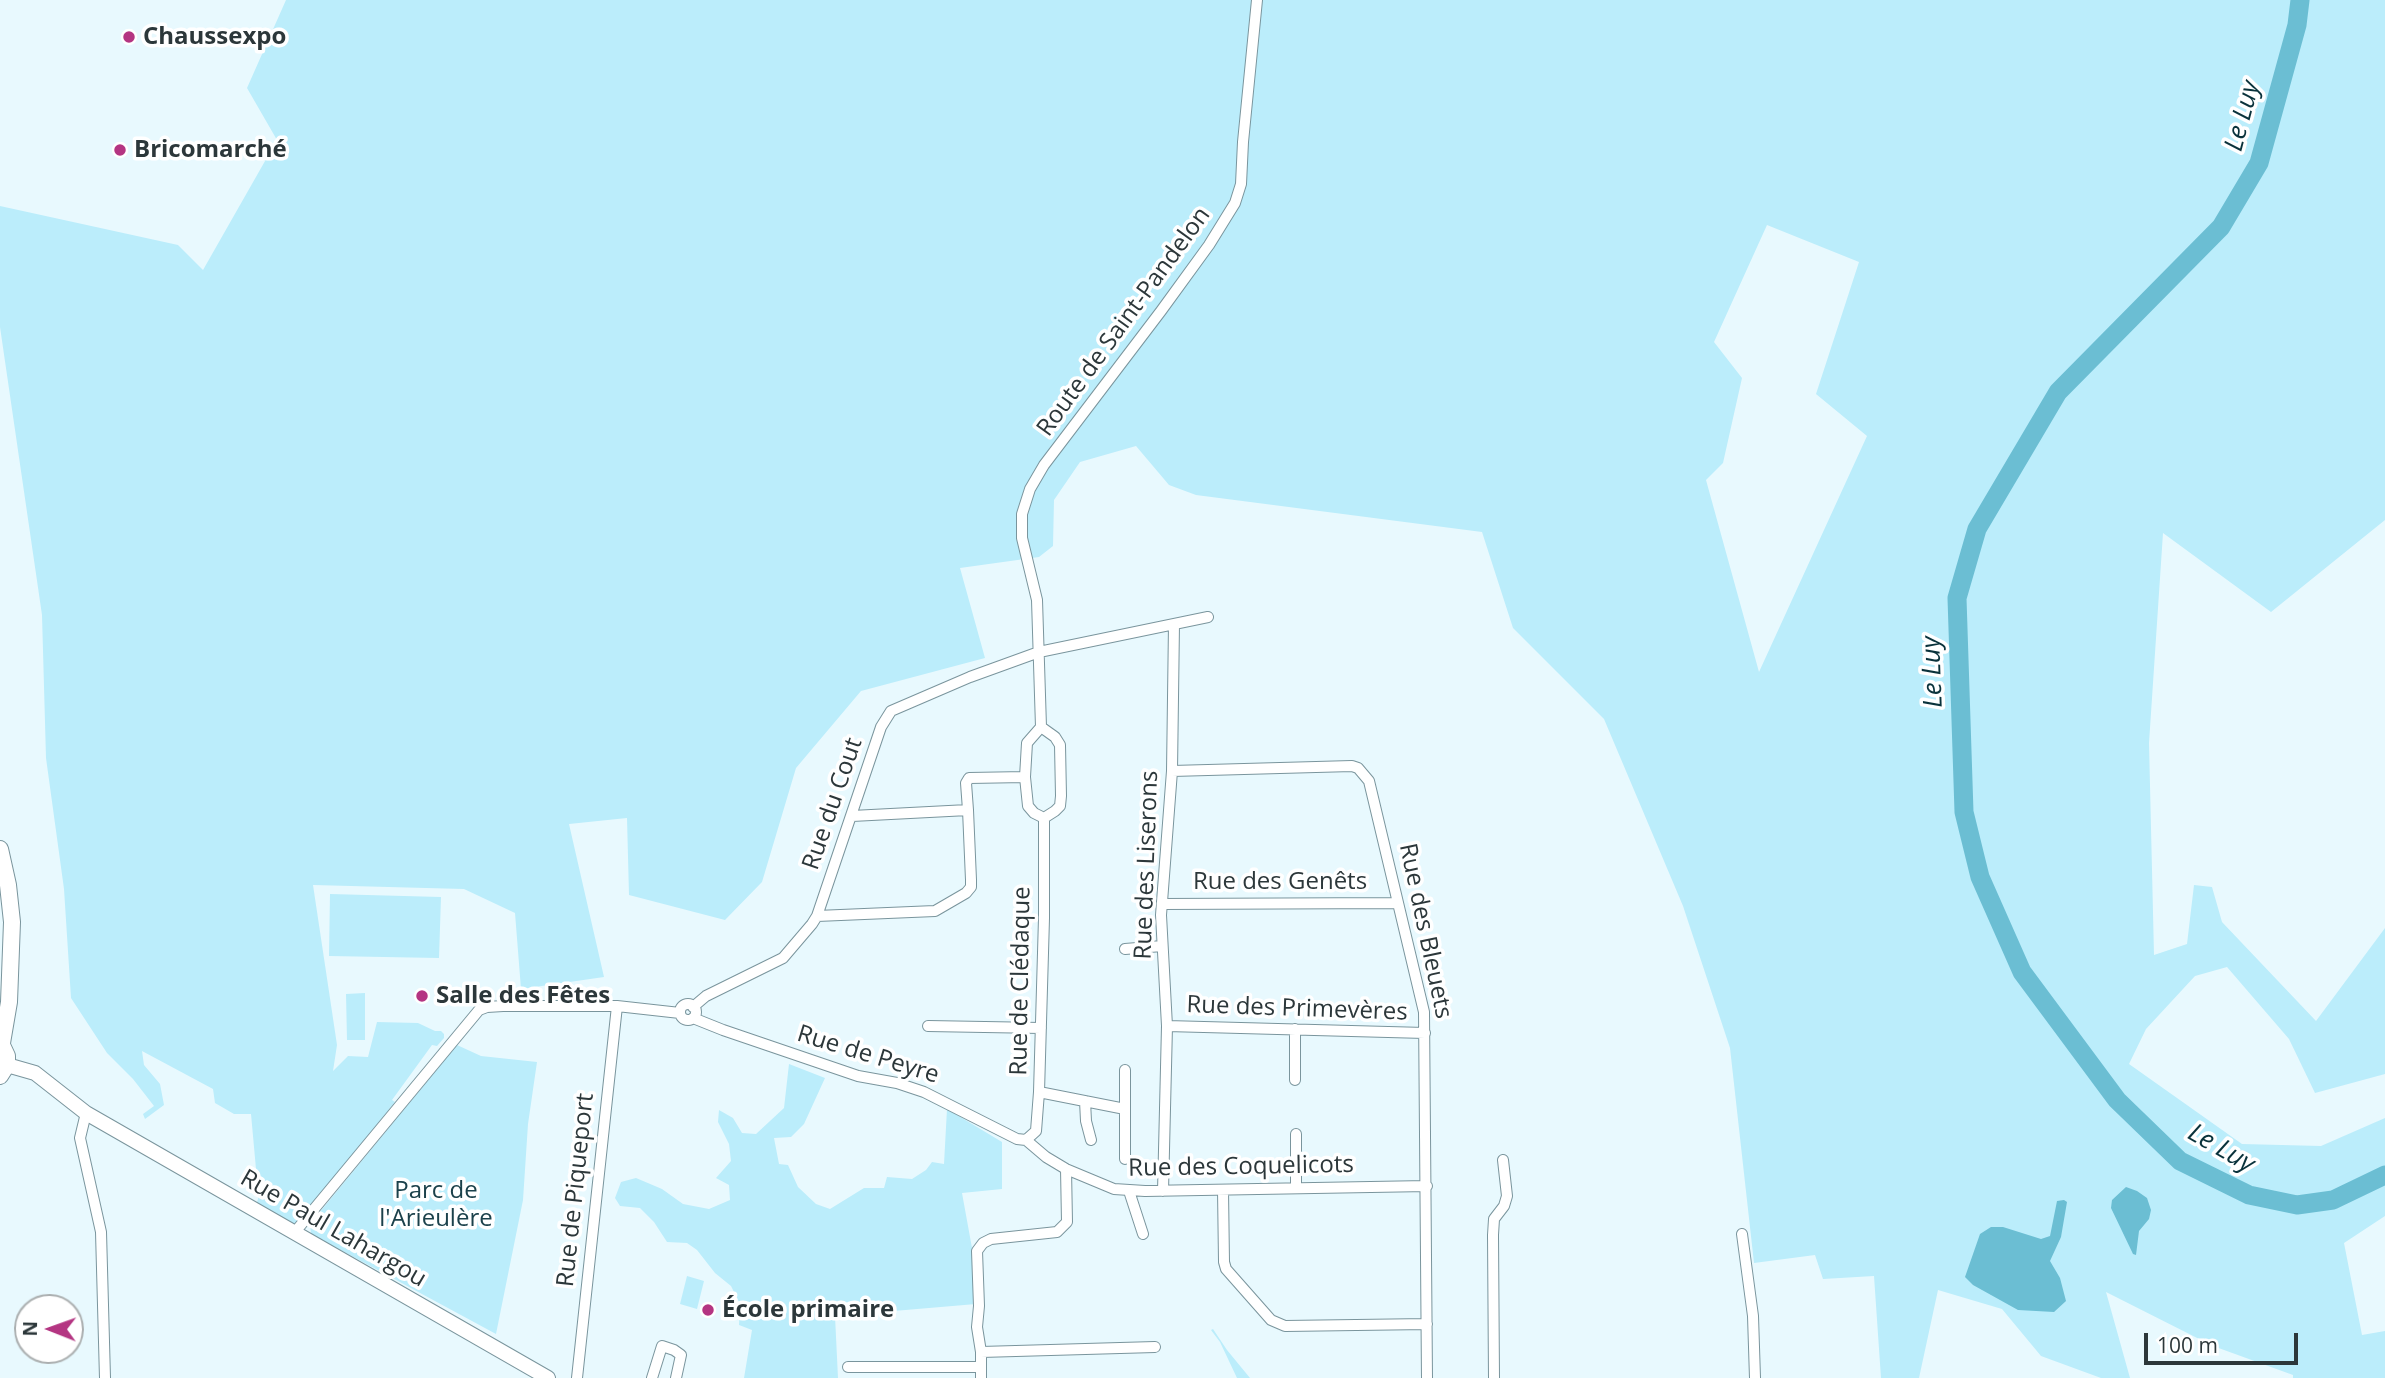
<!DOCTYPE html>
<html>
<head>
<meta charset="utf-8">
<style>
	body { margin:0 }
	#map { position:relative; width:2385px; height:1378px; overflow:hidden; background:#e8f9fe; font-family:"Open Sans",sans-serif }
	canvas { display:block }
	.north { position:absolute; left:14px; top:1294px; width:70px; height:70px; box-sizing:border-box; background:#fff; border:2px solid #abafb0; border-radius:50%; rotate:271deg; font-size:19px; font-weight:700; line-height:28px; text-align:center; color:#2c373a }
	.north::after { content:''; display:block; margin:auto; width:24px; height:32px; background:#b43582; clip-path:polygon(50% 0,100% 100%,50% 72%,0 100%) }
	.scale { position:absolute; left:2144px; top:1333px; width:154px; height:32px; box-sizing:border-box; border:4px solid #2c373a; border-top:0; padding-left:9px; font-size:21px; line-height:24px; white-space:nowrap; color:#2c373a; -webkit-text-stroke:5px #fff; paint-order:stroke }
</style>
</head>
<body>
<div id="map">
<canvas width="2385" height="1378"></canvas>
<div class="north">N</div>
<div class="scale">100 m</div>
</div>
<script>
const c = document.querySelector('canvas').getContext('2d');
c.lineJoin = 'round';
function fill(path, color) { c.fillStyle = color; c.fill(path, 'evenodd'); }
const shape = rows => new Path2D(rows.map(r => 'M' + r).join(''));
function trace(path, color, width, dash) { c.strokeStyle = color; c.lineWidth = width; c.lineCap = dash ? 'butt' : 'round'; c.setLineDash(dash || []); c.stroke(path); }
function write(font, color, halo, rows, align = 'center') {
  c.font = font + ' "Open Sans",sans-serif'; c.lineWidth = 7; c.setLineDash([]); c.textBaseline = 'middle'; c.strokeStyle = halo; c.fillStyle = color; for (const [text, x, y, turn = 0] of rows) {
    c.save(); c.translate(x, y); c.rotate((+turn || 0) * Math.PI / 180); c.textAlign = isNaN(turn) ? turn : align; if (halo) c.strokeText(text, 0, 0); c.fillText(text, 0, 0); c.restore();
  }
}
fill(shape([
	[286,0,2385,0,2385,520,2271,612,2163,533,2149,743,2154,955,2187,944,2194,885,2212,887,2222,922,2316,1021,2385,928,2385,1074,2315,1093,2289,1039,2227,967,2195,976,2146,1029,2129,1064,2242,1144,2321,1146,2385,1118,2385,1216,2344,1243,2362,1335,2385,1331,2385,1378,2293,1378,2293,1375,2213,1346,2106,1292,2130,1378,2101,1378,2041,1356,2002,1309,1938,1290,1919,1378,1881,1378,1874,1276,1823,1279,1815,1255,1754,1263,1730,1048,1683,906,1604,719,1513,628,1482,532,1196,495,1169,485,1136,446,1080,462,1054,500,1053,546,1039,557,960,568,985,658,861,691,796,768,762,882,725,920,629,895,627,818,569,824,604,977,521,989,515,913,464,889,313,885,337,1045,333,1071,348,1056,368,1057,377,1022,418,1023,435,1031,441,1031,444,1034,444,1038,437,1046,432,1045,392,1100,395,1102,295,1226,256,1205,260,1193,258,1191,251,1114,234,1114,215,1103,213,1089,142,1051,144,1065,160,1084,164,1105,145,1119,143,1114,154,1106,133,1079,107,1053,71,998,64,889,46,758,42,615,0,327,0,206,178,245,203,270,277,140,247,88],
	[1767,225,1859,262,1816,394,1867,436,1759,672,1706,480,1723,463,1742,378,1714,342],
	[330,894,441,897,439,958,329,956],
	[365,993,365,1040,347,1040,346,994],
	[457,1045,481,1056,537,1062,528,1124,523,1200,496,1334,311,1234,310,1224],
	[789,1064,825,1078,804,1124,791,1137,774,1138,779,1164,788,1165,798,1187,816,1204,830,1209,864,1188,884,1188,887,1177,912,1179,926,1170,932,1162,944,1164,947,1109,1002,1142,1002,1189,962,1193,972,1248,976,1304,835,1316,838,1378,744,1378,752,1330,739,1325,740,1304,731,1286,715,1273,697,1250,687,1243,667,1242,654,1222,640,1208,620,1206,615,1198,621,1182,636,1178,662,1189,683,1204,709,1209,730,1200,729,1185,716,1178,731,1161,729,1144,718,1122,719,1110,733,1118,742,1133,756,1134,784,1108],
	[687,1276,704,1281,697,1309,680,1304],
	[1213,1329,1227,1350,1250,1378,1237,1378,1220,1342,1211,1330]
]), '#bbedfb');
fill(shape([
	[2126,1187,2137,1191,2147,1198,2151,1210,2149,1219,2139,1231,2136,1255,2133,1254,2111,1208,2112,1200],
	[2064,1200,2067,1202,2061,1237,2050,1261,2060,1278,2066,1301,2054,1312,2018,1310,1973,1285,1965,1277,1980,1234,1991,1227,2003,1227,2041,1239,2050,1236,2057,1201]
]), '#6bbed3');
trace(shape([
	[2300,0,2297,25,2259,163,2221,227,2058,392,1977,529,1957,598,1964,812,1980,877,2022,972,2117,1100,2180,1161,2249,1195,2297,1205,2333,1200,2385,1175]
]), '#6bbed3', 19);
const minor = shape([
	[1041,727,1027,743,1025,777,1028,806,1034,813,1044,818],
	[1172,771,1352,766,1358,768,1369,781,1424,1012,1427,1378],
	[852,816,968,810,966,783,969,778,1025,777],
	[1162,904,1398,903],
	[817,916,935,911,966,893,971,887,971,880,968,810],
	[1125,949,1162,946],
	'680 1012a8 8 0 1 1 16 0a8 8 0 1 1-16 0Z',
	[693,1007,706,996,783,958,812,924,817,916,881,727,891,711,970,677,1039,652,1208,617],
	[693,1018,723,1030,858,1076,897,1083,924,1092,1017,1139,1026,1140],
	[928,1026,1041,1028],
	[1167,1026,1425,1033],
	[1125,1070,1125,1159],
	[1295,1080,1295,1029],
	[1039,1092,1125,1109],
	[1085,1101,1086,1121,1091,1140],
	[86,1113,80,1138,101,1232,105,1378],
	[1296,1134,1296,1188],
	[1026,1140,1036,1131,1039,1092,1044,918,1044,818,1055,811,1060,806,1061,796,1060,745,1055,737,1041,727,1037,600,1022,538,1022,514,1030,489,1044,465,1161,311,1209,245,1235,203,1241,184,1243,142,1257,0],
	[1026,1140,1046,1157,1066,1169,1114,1189,1145,1191,1427,1186],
	[1223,1190,1224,1262,1226,1269,1271,1320,1285,1326,1427,1324],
	[1129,1191,1143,1234],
	[1163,1191,1167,1026,1161,915,1172,771,1174,624],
	[295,1232,479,1010,487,1007,503,1006,617,1006,680,1013],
	[1742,1234,1753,1316,1755,1378],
	[981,1352,1155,1347],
	[848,1367,981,1367],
	[577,1378,617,1006],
	[652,1378,662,1346,674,1350,681,1355,676,1378],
	[981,1378,981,1352,977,1327,979,1306,977,1251,983,1243,991,1239,1057,1232,1067,1222,1066,1169],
	[1494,1378,1493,1235,1494,1219,1504,1206,1507,1196,1503,1160]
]);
const tertiary = shape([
	[7,1065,35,1073,86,1113,548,1378]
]);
const secondary = shape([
	[0,849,8,885,12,922,9,1002,2,1043],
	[0,1041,7,1056,7,1065,0,1076]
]);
trace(minor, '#7a959d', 12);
trace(tertiary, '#7a959d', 16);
trace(secondary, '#7a959d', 18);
trace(minor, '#fff', 10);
trace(tertiary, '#fff', 14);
trace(secondary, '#fff', 16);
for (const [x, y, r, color] of [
	[129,37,7,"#b43582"],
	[120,150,7,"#b43582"],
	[422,996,7,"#b43582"],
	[708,1310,7,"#b43582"]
]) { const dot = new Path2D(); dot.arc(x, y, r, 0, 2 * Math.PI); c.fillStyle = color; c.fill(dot); trace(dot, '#fff', 2.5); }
write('bold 24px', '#2c373a', '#fff', [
	["Chaussexpo",143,37],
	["Bricomarché",134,150],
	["Salle des Fêtes",436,996],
	["École primaire",722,1310]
], 'left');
write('24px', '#2c373a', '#fff', [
	["Route de Saint-Pandelon",1124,322,-54],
	["Rue du Cout",833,804,-71],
	["Rue des Liserons",1147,865,-88],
	["Rue des Genêts",1280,882],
	["Rue des Bleuets",1425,931,78],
	["Rue de Clédaque",1021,981,-89],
	["Rue des Primevères",1297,1009,2],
	["Rue de Peyre",868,1055,17],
	["Rue des Coquelicots",1241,1167,-1],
	["Rue de Piqueport",576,1190,-84],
	["Rue Paul Lahargou",333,1229,30]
]);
write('24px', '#1b414b', '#fff', [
	["Parc de",436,1191],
	["l'Arieulère",436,1219]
]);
write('italic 26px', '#09323b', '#fff', [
	["Le Luy",2243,116,-75],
	["Le Luy",1933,672,-92],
	["Le Luy",2221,1149,30]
]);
</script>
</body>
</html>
